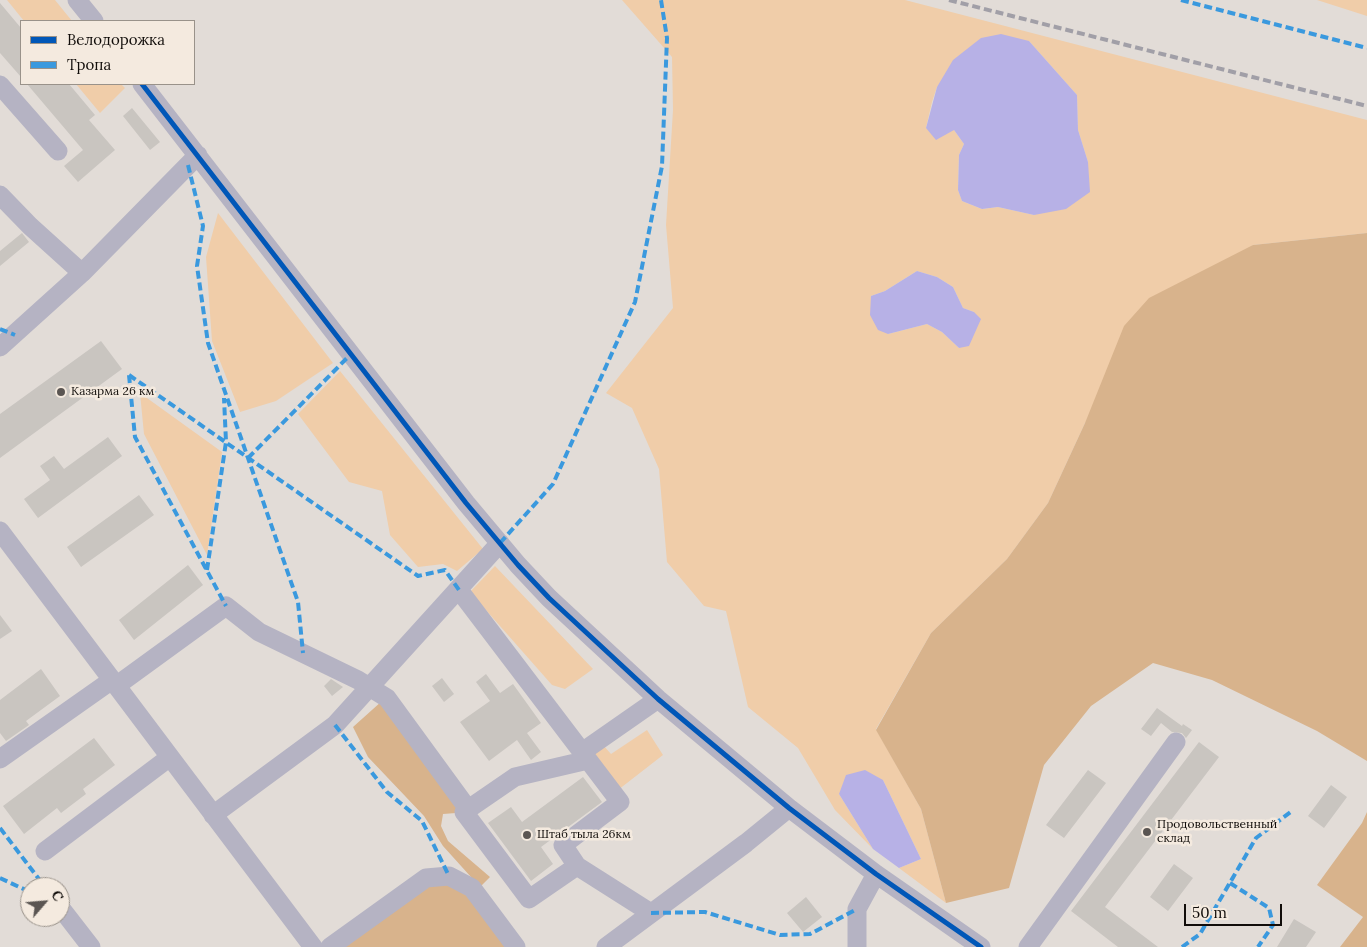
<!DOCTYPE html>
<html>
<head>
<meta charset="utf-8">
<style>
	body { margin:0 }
	#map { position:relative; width:1367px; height:947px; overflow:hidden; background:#e2dcd7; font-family:Lora,serif }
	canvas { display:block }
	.legend { position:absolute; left:20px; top:20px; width:175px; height:65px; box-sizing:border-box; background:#f4eadf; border:1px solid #99928a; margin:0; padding:6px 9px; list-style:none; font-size:15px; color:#110d0a }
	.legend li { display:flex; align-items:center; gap:10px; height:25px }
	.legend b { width:25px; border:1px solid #99928a }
	.north { position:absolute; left:20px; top:877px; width:50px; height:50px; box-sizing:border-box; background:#f4eadf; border:1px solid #99928a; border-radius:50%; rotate:63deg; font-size:14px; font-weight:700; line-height:20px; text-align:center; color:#110d0a }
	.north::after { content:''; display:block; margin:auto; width:18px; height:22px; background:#5a5552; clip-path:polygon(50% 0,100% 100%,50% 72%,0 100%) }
	.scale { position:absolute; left:1184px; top:904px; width:98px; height:22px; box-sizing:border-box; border:2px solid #110d0a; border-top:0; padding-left:6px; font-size:15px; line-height:18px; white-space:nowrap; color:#110d0a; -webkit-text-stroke:4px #f4eadf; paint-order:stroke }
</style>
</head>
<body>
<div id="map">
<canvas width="1367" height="947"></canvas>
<ul class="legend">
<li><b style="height:6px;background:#0057b8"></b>Велодорожка</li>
<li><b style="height:6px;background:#3a99de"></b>Тропа</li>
</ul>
<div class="north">С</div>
<div class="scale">50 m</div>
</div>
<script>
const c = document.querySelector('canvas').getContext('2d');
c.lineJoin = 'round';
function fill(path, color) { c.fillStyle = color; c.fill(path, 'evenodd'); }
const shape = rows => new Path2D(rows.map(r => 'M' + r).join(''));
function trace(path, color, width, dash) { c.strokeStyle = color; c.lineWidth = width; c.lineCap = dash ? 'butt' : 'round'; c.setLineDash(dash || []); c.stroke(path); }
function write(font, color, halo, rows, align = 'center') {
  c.font = font + ' Lora,serif'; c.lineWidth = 5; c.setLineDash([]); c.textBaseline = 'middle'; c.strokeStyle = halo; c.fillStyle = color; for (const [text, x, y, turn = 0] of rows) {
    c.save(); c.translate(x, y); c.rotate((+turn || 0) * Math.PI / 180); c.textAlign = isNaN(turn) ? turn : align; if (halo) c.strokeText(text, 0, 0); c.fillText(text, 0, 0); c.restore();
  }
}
fill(shape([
	[7,0,55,0,72,21,24,21],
	[622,0,905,0,1367,120,1367,233,1253,245,1085,423,1048,503,1007,559,931,633,876,729,921,809,946,903,899,868,921,859,883,780,839,794,873,849,835,810,798,748,748,707,726,611,704,606,667,562,659,469,632,408,606,393,673,308,666,225,673,110,672,57],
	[1029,41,1077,95,1078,130,1088,162,1034,215,998,207,982,209,962,201,958,190,959,155,964,144,954,130,926,128,932,102,937,87],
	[917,271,937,277,953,287,963,308,974,312,959,348,942,332,927,324,888,334,871,296,885,291],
	[1317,0,1367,0,1367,16],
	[76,84,121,84,125,88,100,113],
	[218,213,333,363,276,401,240,412,212,341,206,257],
	[340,371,483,549,457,571,443,564,418,567,390,535,382,491,349,482,298,414],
	[140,393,222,452,207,555,144,434],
	[495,566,593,669,565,689,552,685,470,592],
	[647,730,663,755,618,790,590,755,603,745,611,754]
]), '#f0cda9');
fill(shape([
	[1367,233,1367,761,1317,731,1212,680,1153,663,1091,706,1044,765,1009,888,946,903,921,809,876,730,931,633,1007,559,1048,503,1085,423,1124,326,1149,298,1253,245],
	[382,701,459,803,456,813,443,814,441,826,448,841,490,877,480,887,443,846,424,816,368,757,353,727],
	[1367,812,1367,947,1340,947,1363,917,1317,885,1362,823],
	[456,882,507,947,339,947,427,883]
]), '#d8b38c');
fill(shape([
	[1001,34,1029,41,1077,95,1078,130,1088,162,1090,192,1066,209,1034,215,998,207,982,209,962,201,958,190,959,155,964,144,954,130,936,140,926,128,937,87,953,60,981,38],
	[917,271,937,277,953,287,963,308,974,312,981,319,969,346,959,348,942,332,927,324,888,334,878,330,870,315,871,296,885,291],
	[865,770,883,780,921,859,899,868,873,849,839,794,846,775]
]), '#b7b1e6');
fill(shape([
	[0,3,21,28,21,77,0,53],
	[27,84,69,84,95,115,89,120,115,150,78,182,64,166,83,150],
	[132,108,160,142,150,150,123,116],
	[22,233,29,242,0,266,0,251],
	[101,341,122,369,0,458,0,414],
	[108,437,122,456,38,518,24,499,50,480,40,466,54,456,64,469],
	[139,495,154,515,81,567,67,547],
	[188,565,203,585,134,640,119,620],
	[0,615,12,631,0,639],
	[41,669,60,696,26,721,29,725,6,741,0,733,0,700],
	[486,674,500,693,513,684,541,723,527,733,541,752,531,760,517,740,489,761,460,722,490,701,476,682],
	[442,678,454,694,444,702,432,686],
	[331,679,343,687,332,696,324,686],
	[1157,708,1182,726,1183,724,1192,730,1186,738,1182,733,1172,732,1161,723,1151,736,1141,729],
	[94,738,115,765,83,789,86,794,61,813,57,808,24,834,3,806],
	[1199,742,1219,757,1105,907,1158,947,1118,947,1071,911],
	[1088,770,1106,783,1064,838,1046,825],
	[583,777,602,802,541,847,553,864,531,881,488,823,511,807,522,822],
	[1331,785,1347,797,1324,828,1308,816],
	[1174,864,1193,878,1168,911,1150,897],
	[806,897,822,917,803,932,787,913],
	[1294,919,1316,932,1306,947,1277,947]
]), '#c9c5c0');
trace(shape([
	[77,0,94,21],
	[142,84,466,503,518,565,549,598,658,699,789,808,876,874,981,947],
	[0,85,58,151],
	[0,195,30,226,82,273],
	[0,347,82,273,198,155],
	[0,531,313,947],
	[459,590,620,802,563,845,577,866],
	[116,686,226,606,259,632,358,680,387,698,468,809],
	[582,752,658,699],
	[0,759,112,680],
	[588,760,515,777,464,812,529,899,577,866,651,913],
	[213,815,335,725,500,543],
	[45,851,170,757],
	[60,907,91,947],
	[330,947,426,878,449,876,472,888,516,947],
	[606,947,746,843,789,808],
	[857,947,857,909,876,874],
	[1028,947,1176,742]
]), '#b5b3c3', 19);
trace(shape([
	[949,0,1367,106]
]), '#a19fa7', 4, [8, 4]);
trace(shape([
	[1181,0,1367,48],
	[188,165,203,226,197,266,208,343,298,602,303,653],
	[0,329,15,335],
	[129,375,418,576,445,570,459,590],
	[129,375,135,437,226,606],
	[248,458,351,354],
	[500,543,553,484,635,302,662,166,667,38,661,0],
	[207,570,226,442,224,398],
	[335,725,387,792,422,821,449,876],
	[0,828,45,887],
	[0,878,30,892],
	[1230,883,1269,908,1273,925,1258,947],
	[60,906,60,907],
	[651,913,705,912,780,935,810,934,857,909],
	[1182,947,1200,934,1256,838,1292,811]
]), '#3a99de', 4, [8, 4]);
trace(shape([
	[142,84,466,503,518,565,549,598,658,699,789,808,876,874,981,947]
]), '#0057b8', 5);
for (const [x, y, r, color] of [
	[61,392,5,"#5a5552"],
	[1147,832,5,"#5a5552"],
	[527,835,5,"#5a5552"]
]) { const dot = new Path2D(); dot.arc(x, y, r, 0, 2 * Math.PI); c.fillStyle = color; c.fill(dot); trace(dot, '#f4eadf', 2); }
write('12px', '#110d0a', '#f4eadf', [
	["Казарма 26 км",71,392],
	["Продовольственный",1157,825],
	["склад",1157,839],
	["Штаб тыла 26км",537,835]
], 'left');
</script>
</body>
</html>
